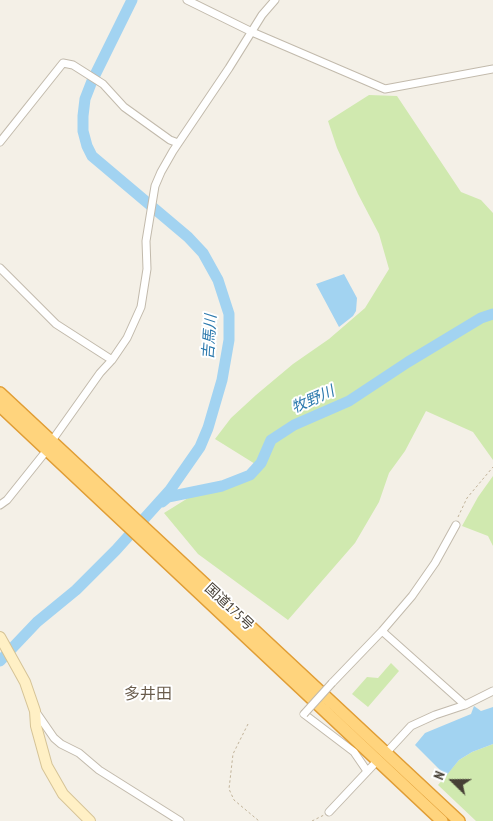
<!DOCTYPE html>
<html>
<head>
<meta charset="utf-8">
<style>
	body { margin:0 }
	#map { position:relative; width:493px; height:821px; overflow:hidden; background:#f4f0e7; font-family:"PT Sans Narrow",sans-serif }
	canvas { display:block }
	.north { position:absolute; left:428px; top:756px; width:50px; height:50px; -webkit-text-stroke:4px #fff; paint-order:stroke; rotate:292deg; font-size:14px; font-weight:700; line-height:20px; text-align:center; color:#474036 }
	.north::after { content:''; display:block; margin:auto; width:18px; height:22px; background:#474036; clip-path:polygon(50% 0,100% 100%,50% 72%,0 100%) }
</style>
</head>
<body>
<div id="map">
<canvas width="493" height="821"></canvas>
<div class="north">N</div>
</div>
<script>
const c = document.querySelector('canvas').getContext('2d');
c.lineJoin = 'round';
function fill(path, color) { c.fillStyle = color; c.fill(path, 'evenodd'); }
const shape = rows => new Path2D(rows.map(r => 'M' + r).join(''));
function trace(path, color, width, dash) { c.strokeStyle = color; c.lineWidth = width; c.lineCap = dash ? 'butt' : 'round'; c.setLineDash(dash || []); c.stroke(path); }
function write(font, color, halo, rows, align = 'center') {
  c.font = font + ' "PT Sans Narrow","Noto Sans JP",sans-serif'; c.lineWidth = 4; c.setLineDash([]); c.textBaseline = 'middle'; c.strokeStyle = halo; c.fillStyle = color; for (const [text, x, y, turn = 0] of rows) {
    c.save(); c.translate(x, y); c.rotate((+turn || 0) * Math.PI / 180); c.textAlign = isNaN(turn) ? turn : align; if (halo) c.strokeText(text, 0, 0); c.fillText(text, 0, 0); c.restore();
  }
}
fill(shape([
	[369,95,397,96,461,192,481,200,493,213,493,460,473,432,426,411,405,451,389,473,379,502,355,543,288,620,198,554,164,513,201,490,235,482,260,467,215,439,231,418,256,395,293,364,329,339,365,308,389,269,379,234,358,194,337,148,328,121],
	[493,476,493,546,488,536,462,526,478,497],
	[391,663,399,671,368,707,352,694,367,677,378,678],
	[493,744,493,821,476,821,438,785,459,760,472,752]
]), '#d0e9af');
fill(shape([
	[344,274,357,298,356,311,353,316,339,327,316,284],
	[474,706,481,711,493,707,493,744,472,752,459,760,446,776,415,745,425,733,471,714]
]), '#a2d3f1');
trace(shape([
	[162,502,168,497,222,486,250,475,261,463,271,440,294,425,349,401,408,362,481,318,493,314],
	[0,661,37,622,76,590,116,550,170,490,200,447,208,428,222,380,229,340,229,314,218,280,203,253,188,237,92,156,87,146,83,131,83,116,85,99,92,81,132,0]
]), '#a2d3f1', 11);
const minor = shape([
	[187,0,252,32,385,89,493,69],
	[0,142,63,63,73,65,103,84,124,107,170,140,178,143],
	[0,268,56,324,112,360],
	[51,442,100,373,112,360,127,338,141,307,147,269,146,241,155,186,161,172,173,151,229,68,262,15,275,0],
	[0,505,7,500,47,450],
	[382,631,465,705],
	[332,683,382,631,412,596,435,563,456,525],
	[36,712,54,738,61,744,79,753,99,770,180,821],
	[304,714,354,752,367,771],
	[386,753,411,726,435,715,465,705,493,691],
	[329,812,378,760]
]);
const secondary = shape([
	[0,637,25,682,35,711,36,726,47,766,63,794,90,821]
]);
const trunk = shape([
	[0,393,459,821],
	[0,406,442,821]
]);
trace(minor, '#c2baac', 9);
trace(secondary, '#d5c396', 12);
trace(trunk, '#e09d35', 14);
trace(shape([
	[458,517,467,498,493,467],
	[248,724,233,754,229,789,234,800,259,821],
	[312,821,324,815]
]), '#c1b39a', 1, [2.5, 2.5]);
trace(minor, '#fff', 7);
trace(secondary, '#fff0c5', 10);
trace(trunk, '#ffd47d', 11);
const minorBridge = shape([
	[304,714,332,683]
]);
trace(minorBridge, '#c2baac', 9, []);
trace(minorBridge, '#fff', 7);
write('14px', '#474036', '#fff', [
	["国道175号",229,607,43]
]);
write('italic 15px', '#2c79ad', '#fff', [
	["吉馬川",210,337,-86],
	["牧野川",313,400,-24]
]);
write('16px', '#6a5d4d', '#fff', [
	["多井田",148,694]
]);
</script>
</body>
</html>
